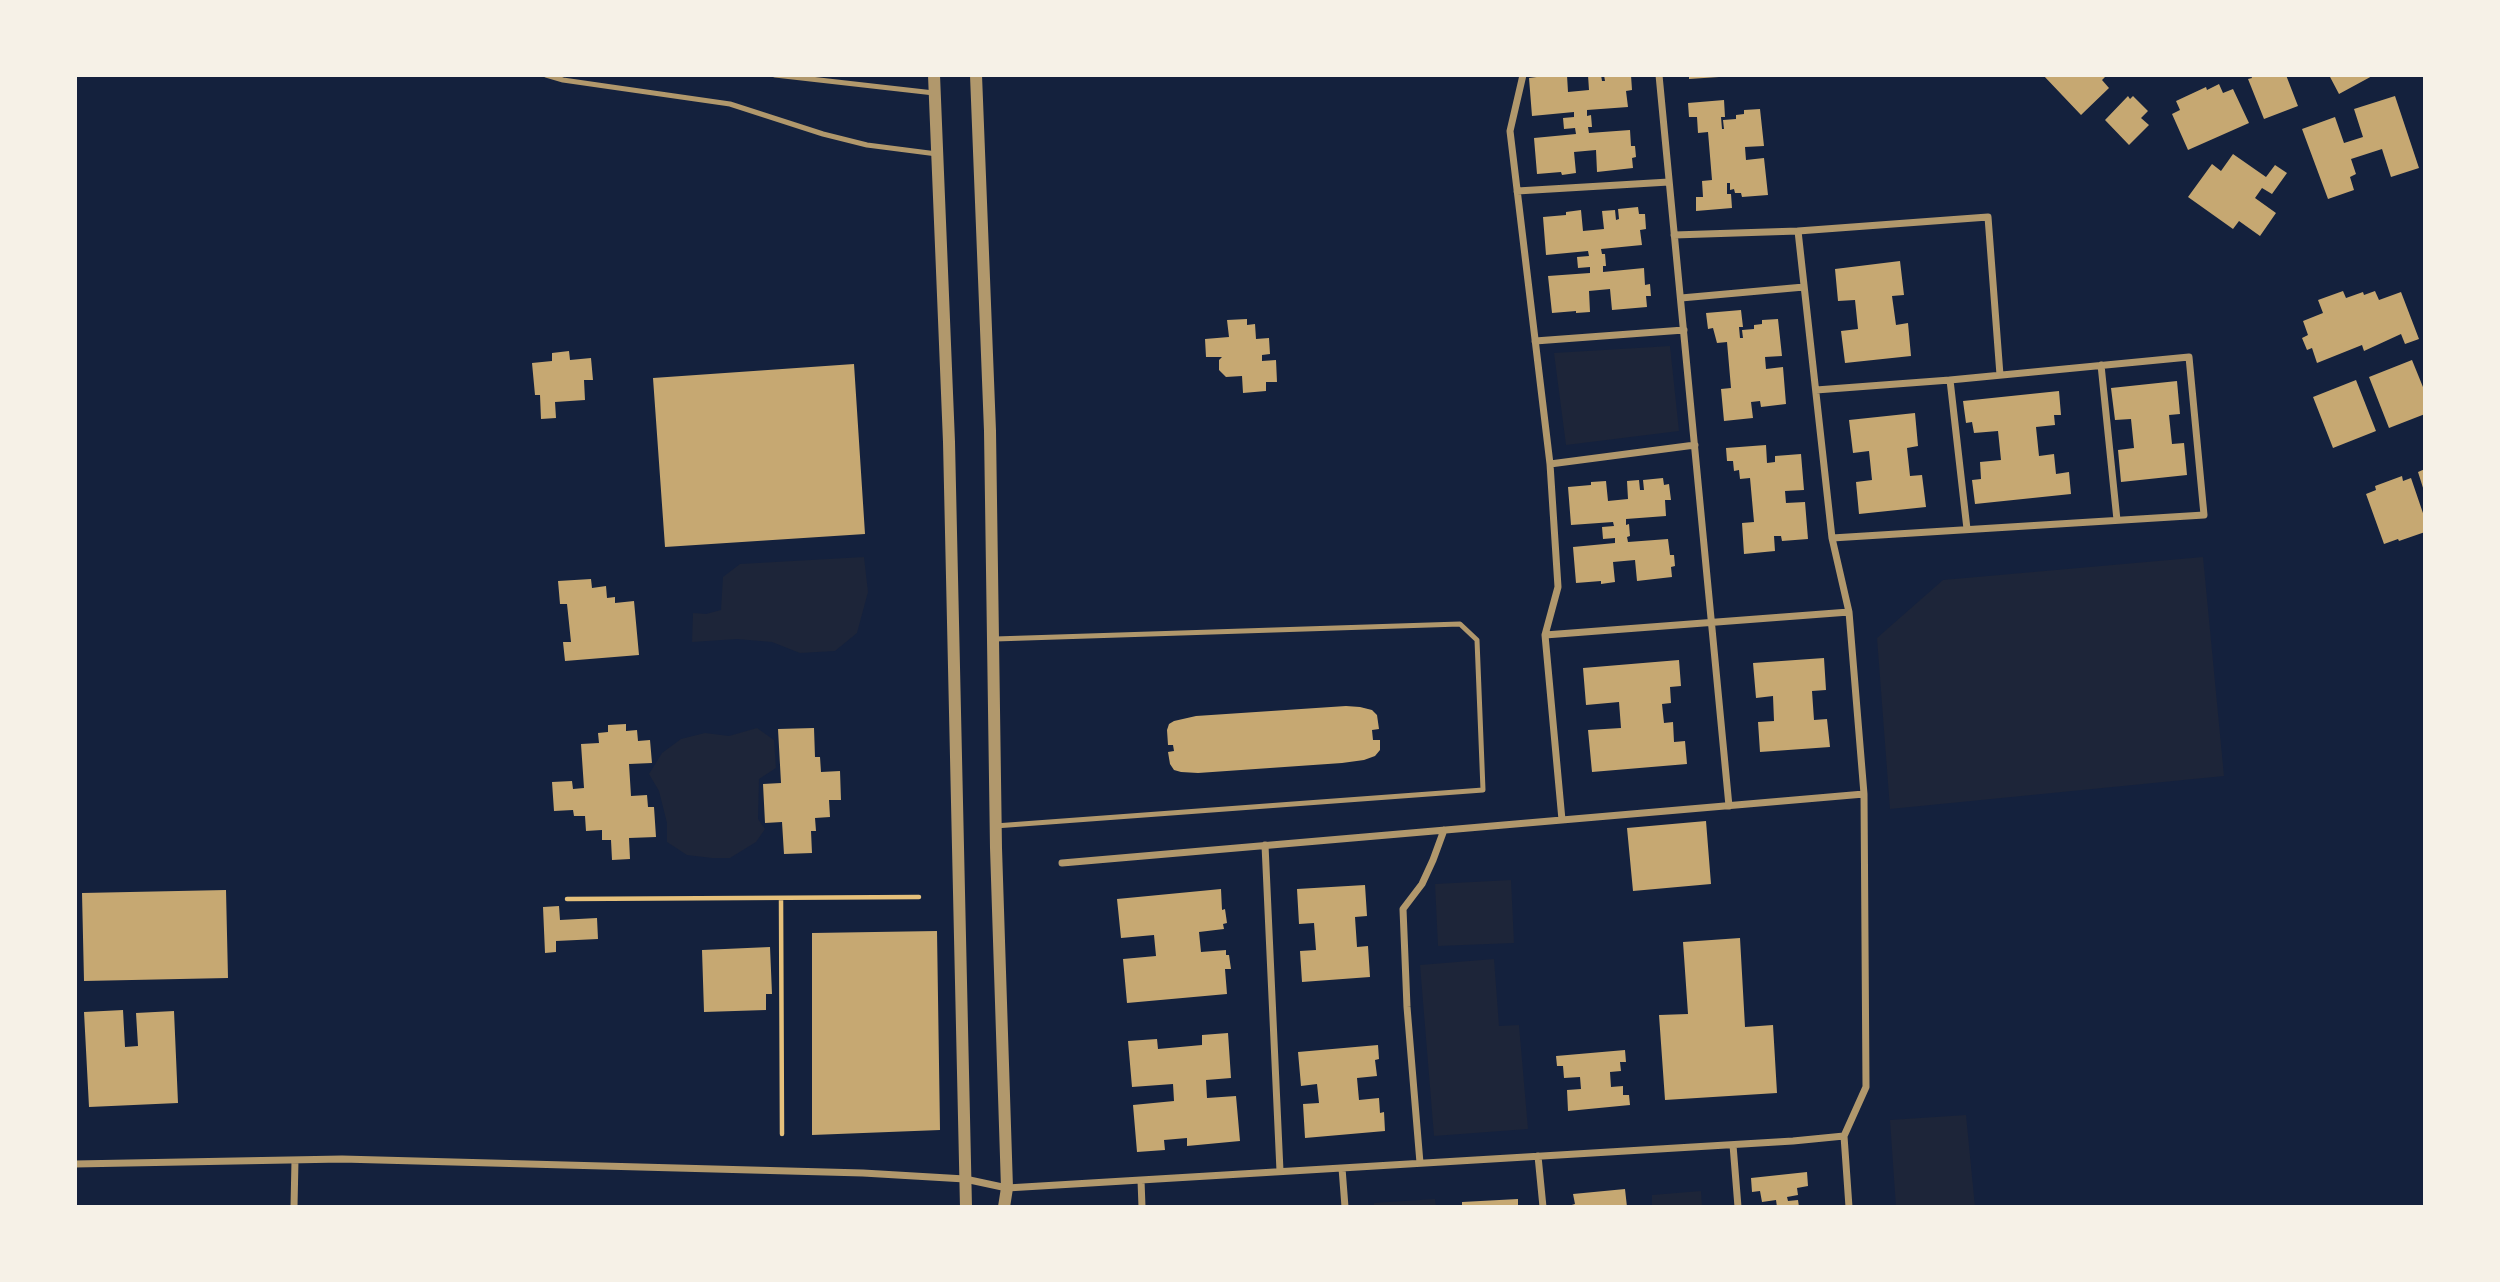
<!DOCTYPE html>
<html>
<head>
<meta charset="utf-8">
<style>
	body { margin:0 }
	#map { position:relative; width:2500px; height:1282px; overflow:hidden; background:#14213d; font-family:Roboto,sans-serif }
	canvas { display:block }
	.frame { position:absolute; inset:0; border:77px solid #f6f1e7; pointer-events:none }
</style>
</head>
<body>
<div id="map">
<canvas width="2500" height="1282"></canvas>
<div class="frame"></div>
</div>
<script>
const c = document.querySelector('canvas').getContext('2d');
c.lineJoin = 'round';
function fill(path, color) { c.fillStyle = color; c.fill(path, 'evenodd'); }
const shape = rows => new Path2D(rows.map(r => 'M' + r).join(''));
function trace(path, color, width, dash) { c.strokeStyle = color; c.lineWidth = width; c.lineCap = dash ? 'butt' : 'round'; c.setLineDash(dash || []); c.stroke(path); }
fill(shape([
	[1670,346,1679,431,1566,445,1554,353],
	[864,557,868,592,857,633,835,651,800,653,772,642,737,639,692,642,693,613,706,614,721,610,723,577,740,564],
	[2203,557,2224,776,1890,809,1877,638,1943,580],
	[757,728,774,740,776,768,759,779,758,819,765,829,756,842,730,858,712,858,687,855,667,842,667,823,659,791,649,774,662,753,681,739,705,733,729,736],
	[1511,880,1514,943,1438,946,1435,884],
	[1494,959,1499,1026,1519,1025,1528,1129,1434,1136,1420,965],
	[1966,1115,1975,1207,1896,1207,1890,1120],
	[1701,1191,1702,1207,1652,1207,1652,1195],
	[1435,1199,1436,1207,1374,1207,1374,1203]
]), '#1d2539');
fill(shape([
	[1552,75,1567,75,1568,92,1589,90,1588,75,1601,75,1602,81,1605,81,1604,75,1631,75,1632,90,1626,91,1628,107,1587,110,1587,116,1591,115,1592,127,1588,127,1589,133,1630,130,1631,146,1635,146,1636,157,1632,158,1633,168,1597,172,1596,150,1574,152,1576,173,1562,175,1561,172,1537,174,1534,138,1576,134,1575,128,1564,129,1563,118,1574,117,1574,112,1532,116,1529,78],
	[1689,75,1719,75,1719,77,1689,79],
	[2043,75,2103,75,2105,77,2102,80,2109,88,2081,115],
	[2251,75,2286,75,2298,106,2264,119,2248,79,2252,78],
	[2329,75,2374,75,2339,94],
	[2219,84,2223,93,2233,89,2249,123,2188,150,2172,114,2180,110,2176,101,2206,87,2207,90],
	[2128,96,2130,99,2133,96,2148,111,2141,118,2149,125,2129,145,2105,120],
	[2395,96,2419,168,2391,177,2382,149,2351,159,2356,174,2350,177,2354,190,2328,199,2302,129,2335,117,2344,143,2363,137,2354,109],
	[1724,100,1725,117,1721,117,1722,129,1724,129,1723,120,1736,119,1736,115,1744,114,1744,110,1760,109,1764,146,1745,147,1746,160,1764,158,1768,195,1742,197,1741,193,1735,193,1734,189,1730,190,1730,183,1727,183,1727,194,1731,194,1732,208,1696,211,1696,197,1703,197,1702,181,1712,180,1708,132,1698,133,1697,117,1689,117,1688,103],
	[2233,154,2266,177,2275,165,2287,173,2272,194,2262,188,2255,198,2276,213,2260,236,2239,221,2233,229,2188,197,2212,164,2221,171],
	[1638,207,1639,214,1645,214,1646,229,1640,230,1642,245,1601,249,1602,254,1605,254,1606,266,1603,266,1603,272,1644,268,1645,285,1650,284,1651,296,1646,296,1647,307,1612,310,1610,289,1589,291,1590,312,1576,313,1576,311,1552,313,1548,276,1590,273,1590,267,1578,268,1577,257,1589,256,1588,251,1546,255,1543,217,1566,215,1566,212,1581,210,1583,231,1604,229,1602,211,1615,210,1616,220,1619,219,1618,209],
	[1900,261,1904,295,1892,296,1896,325,1908,323,1911,356,1845,363,1841,331,1858,329,1855,300,1838,301,1835,269],
	[2343,291,2346,298,2363,292,2364,295,2375,291,2379,300,2401,292,2419,339,2405,344,2401,334,2364,351,2362,345,2317,363,2312,348,2307,350,2302,338,2308,335,2303,321,2323,313,2318,300],
	[1741,310,1743,327,1739,327,1740,338,1743,338,1742,330,1754,329,1754,325,1762,324,1762,320,1778,319,1782,356,1765,357,1766,369,1783,367,1786,404,1761,407,1760,401,1751,402,1753,418,1724,421,1721,389,1731,388,1727,342,1717,343,1713,328,1708,329,1706,313],
	[1247,319,1247,325,1255,324,1256,339,1269,338,1270,354,1262,355,1262,361,1276,360,1277,382,1266,382,1266,391,1243,393,1242,376,1226,377,1219,370,1219,360,1222,357,1206,357,1205,339,1229,337,1227,320],
	[569,351,570,360,591,358,593,380,584,380,585,400,555,402,556,418,541,419,540,395,535,395,532,363,552,361,552,353],
	[2412,360,2425,392,2425,414,2389,428,2369,377],
	[854,364,865,534,665,547,653,378],
	[2356,380,2376,431,2333,448,2313,397],
	[2177,381,2180,414,2169,415,2172,444,2184,443,2187,475,2121,482,2118,450,2134,448,2131,419,2115,420,2111,388],
	[2059,391,2061,415,2054,415,2055,425,2036,427,2039,456,2054,454,2056,474,2069,472,2071,494,1975,504,1972,480,1981,479,1980,462,2001,460,1998,431,1974,433,1972,422,1966,423,1963,401],
	[1915,413,1918,446,1907,448,1910,476,1922,475,1926,507,1859,514,1856,482,1872,480,1869,451,1853,453,1849,420],
	[1766,445,1767,463,1775,462,1775,456,1801,454,1804,490,1785,491,1786,503,1805,502,1808,539,1782,541,1781,536,1774,536,1775,551,1744,554,1742,523,1754,522,1750,478,1740,479,1739,470,1734,471,1733,461,1727,461,1726,448],
	[2425,469,2425,491,2424,491,2418,472],
	[2402,476,2403,481,2411,478,2425,519,2425,532,2399,541,2398,539,2384,544,2366,494,2376,490,2375,486],
	[1663,478,1664,485,1669,484,1671,500,1665,500,1666,516,1626,519,1626,525,1629,524,1630,536,1627,537,1628,542,1668,539,1670,555,1674,555,1675,566,1671,567,1672,577,1637,581,1635,560,1613,562,1615,582,1601,584,1601,581,1576,583,1573,547,1615,543,1615,538,1603,539,1602,527,1614,526,1613,522,1571,525,1568,487,1591,485,1591,482,1606,481,1608,501,1628,499,1627,481,1639,480,1640,490,1644,490,1643,480],
	[591,579,592,588,606,586,607,598,615,597,615,603,634,601,639,655,565,661,563,642,571,642,567,604,560,604,558,581],
	[1824,658,1826,690,1812,691,1814,720,1827,719,1830,747,1760,752,1758,722,1774,721,1773,696,1756,698,1753,663],
	[1679,660,1681,686,1670,687,1671,703,1662,704,1664,723,1673,722,1674,742,1685,741,1687,764,1592,772,1588,730,1621,728,1619,702,1586,705,1583,668],
	[1346,706,1360,707,1372,710,1377,715,1379,729,1372,730,1373,740,1380,740,1380,750,1375,756,1364,760,1342,763,1198,773,1181,772,1174,770,1170,764,1168,752,1174,751,1173,745,1168,745,1167,730,1169,724,1174,721,1196,716],
	[626,724,626,731,637,730,638,741,650,740,652,763,629,764,631,796,647,795,648,807,654,807,656,837,629,838,630,859,612,860,611,840,602,840,602,830,586,831,585,816,574,816,573,810,554,811,552,782,572,781,573,789,584,788,581,744,599,743,598,733,608,732,608,725],
	[814,728,815,757,820,757,821,772,840,771,841,800,829,800,830,817,815,818,816,831,811,831,812,853,784,854,782,822,765,823,763,784,781,783,778,729],
	[1706,821,1711,884,1633,891,1627,828],
	[1365,885,1367,916,1355,917,1357,947,1368,946,1370,977,1302,982,1300,951,1316,950,1314,923,1299,924,1297,889],
	[1221,889,1222,910,1225,909,1227,923,1223,924,1224,929,1199,932,1201,952,1226,950,1226,955,1229,955,1231,969,1225,969,1227,994,1127,1003,1123,959,1156,956,1154,935,1121,938,1117,899],
	[226,890,228,978,84,981,82,893],
	[559,906,560,920,597,918,598,939,556,941,556,952,545,953,543,907],
	[937,931,940,1130,812,1135,812,933],
	[1740,938,1745,1027,1773,1025,1777,1093,1665,1100,1659,1015,1688,1014,1683,942],
	[770,947,772,994,766,994,766,1010,704,1012,702,950],
	[123,1010,125,1047,138,1046,136,1013,174,1011,178,1103,89,1107,84,1012],
	[1228,1033,1231,1078,1206,1080,1207,1098,1236,1096,1240,1141,1187,1146,1187,1138,1164,1140,1165,1150,1137,1152,1133,1105,1174,1101,1173,1084,1132,1087,1128,1041,1157,1039,1158,1049,1202,1045,1202,1035],
	[1378,1045,1379,1059,1375,1060,1377,1076,1357,1078,1359,1100,1379,1098,1380,1113,1384,1112,1385,1131,1305,1138,1303,1104,1319,1103,1317,1084,1301,1086,1298,1052],
	[1625,1050,1626,1062,1620,1062,1621,1071,1610,1072,1611,1087,1623,1086,1623,1095,1629,1095,1630,1105,1568,1111,1567,1090,1581,1089,1580,1077,1564,1078,1563,1066,1557,1066,1556,1056],
	[1807,1172,1808,1186,1797,1188,1798,1195,1787,1197,1788,1201,1798,1200,1799,1207,1777,1207,1776,1200,1762,1202,1760,1191,1752,1192,1751,1178],
	[1625,1189,1627,1207,1565,1207,1575,1204,1573,1194],
	[1518,1199,1518,1207,1462,1207,1462,1202]
]), '#c6a872');
trace(shape([
	[781,898,782,1134],
	[567,899,919,897]
]), '#e5c07b', 4.5);
trace(shape([
	[546,75,563,80,730,104,823,134,867,145,937,154],
	[775,75,934,93],
	[995,639,1460,624,1477,640,1483,790,995,826]
]), '#b1986c', 5);
trace(shape([
	[1523,75,1510,131,1550,464,1558,587,1545,635,1562,820],
	[1659,75,1729,806],
	[1517,191,1669,182],
	[1674,235,1798,231,1988,217,2000,375],
	[1681,298,1804,287],
	[1535,341,1684,330],
	[2101,365,2117,520],
	[1816,390,1950,380],
	[1550,464,1695,445],
	[1832,538,2204,515,2189,357,1950,380,1967,529],
	[1545,635,1849,612,1832,538,1798,231],
	[1265,845,1280,1171],
	[1062,863,1864,794],
	[1844,1136,1866,1087,1864,794,1849,612],
	[1733,1145,1738,1207],
	[1538,1156,1543,1207],
	[1420,1163,1407,1007,1403,909,1422,884,1433,860,1444,830],
	[75,1164,342,1159,863,1173,965,1179,1007,1188,1793,1141,1844,1136,1849,1207],
	[1342,1168,1345,1207],
	[1141,1180,1142,1207],
	[294,1207,295,1160]
]), '#b1986c', 7);
trace(shape([
	[934,75,949,442,966,1207],
	[976,75,990,431,996,848,1007,1188,1004,1207]
]), '#b1986c', 12);
</script>
</body>
</html>
